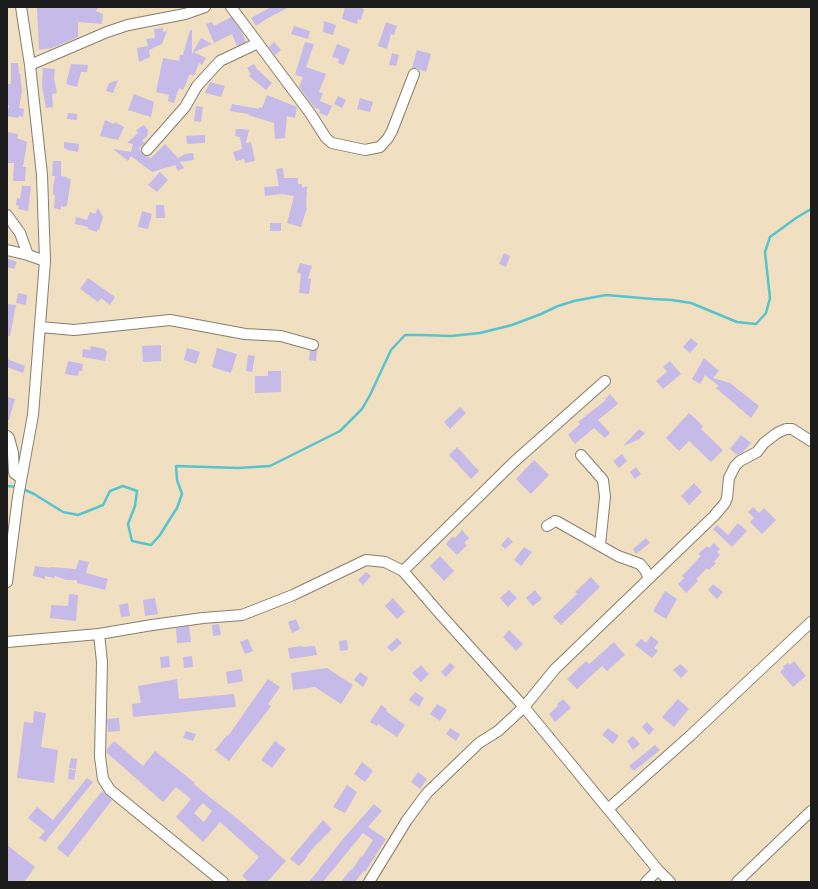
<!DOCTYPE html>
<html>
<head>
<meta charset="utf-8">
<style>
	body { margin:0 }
	#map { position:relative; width:818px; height:889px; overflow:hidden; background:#f0e0c1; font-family:"Balsamiq Sans",sans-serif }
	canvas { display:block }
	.frame { position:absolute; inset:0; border:8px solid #1c1c1c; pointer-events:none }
</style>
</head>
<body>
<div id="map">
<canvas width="818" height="889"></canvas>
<div class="frame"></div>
</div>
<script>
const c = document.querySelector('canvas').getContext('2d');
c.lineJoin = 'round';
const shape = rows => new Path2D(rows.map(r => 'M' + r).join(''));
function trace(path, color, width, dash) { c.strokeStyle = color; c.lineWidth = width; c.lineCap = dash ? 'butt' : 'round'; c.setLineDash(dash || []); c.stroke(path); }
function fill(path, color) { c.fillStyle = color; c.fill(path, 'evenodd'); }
trace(shape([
	[7,486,18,487],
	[23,489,34,494,63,512,78,515,103,505,110,491,123,486,137,491,135,506,128,524,132,541,151,545,160,535,168,522,177,508,182,494,177,480,176,466,238,468,270,466,340,431,362,409,370,395,391,350,405,335,420,335,451,336,480,333,512,325,541,314,558,306,574,301,606,295,653,299,672,300,691,303,737,322,756,324,766,313,770,298,765,252,770,237,796,218,811,209]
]), '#56c4cc', 2.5);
fill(shape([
	[37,7,98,8,96,11,103,14,102,24,78,22,78,37,52,48,39,50],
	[271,7,289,7,268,18,256,26,251,18],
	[345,7,357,7,364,9,361,20,358,19,357,24,342,19],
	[231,17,241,31,246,42,237,46,232,34,214,43,206,24,212,22,214,26],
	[324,21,336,25,333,35,323,32],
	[386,22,397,26,394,35,391,34,387,49,378,46],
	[294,26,310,31,308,39,291,34],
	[163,28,163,32,167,31,162,44,149,50,150,57,139,62,137,48,148,46,146,39,155,38,154,29],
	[190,30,192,30,192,54,201,38,212,44,194,52,206,58,202,65,199,63,194,76,190,74,183,90,179,88,174,103,168,101,169,95,156,92,163,58,179,61,180,55,183,55],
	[274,42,281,50,275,55,269,47],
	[305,42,314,44,306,67,326,74,319,92,323,93,320,101,332,106,327,116,319,113,320,110,314,107,299,87,303,77,295,75],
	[337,44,350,49,344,65,338,63,339,59,332,57],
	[417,50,431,54,426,72,416,68,412,68],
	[392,53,399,55,396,66,389,65],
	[11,63,18,63,19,73,20,73,22,91,19,108,24,109,23,117,19,116,18,118,7,116,9,105,7,105,7,84,11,84],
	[71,64,88,65,87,72,81,72,77,87,66,84],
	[254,64,257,69,272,83,266,90,249,76,251,74,247,68],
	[43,68,55,69,54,78,57,93,52,94,53,107,46,108,42,86],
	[118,80,113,93,106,91,109,83],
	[210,82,225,86,221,97,205,93],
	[134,94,154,102,151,117,128,110],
	[267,95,297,107,295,118,287,116,285,138,275,139,274,123,248,115,249,114,230,111,232,104,259,109,259,107,262,108],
	[338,96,346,100,342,108,334,104],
	[360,98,373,102,370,112,357,109],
	[196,106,203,107,201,122,194,121],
	[68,113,77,114,77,120,67,119],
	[105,120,114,124,115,122,124,127,118,140,100,136],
	[144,125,148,130,147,137,142,140,145,143,139,148,143,155,151,158,165,144,178,158,185,154,193,153,194,160,180,162,184,168,178,171,175,165,152,172,131,156,128,161,113,149,131,152,133,144,127,143,138,133,136,130],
	[236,129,241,129,249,130,246,143,251,142,255,161,245,163,244,159,236,161,233,152,242,149,240,137,235,136],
	[7,132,18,134,17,138,27,142,23,167,26,167,25,181,13,181,14,163,7,163],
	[205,135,205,143,187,144,186,136],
	[64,142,79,144,78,152,67,150,67,149,64,148],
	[53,161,61,161,61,176,67,177,66,178,71,179,67,205,64,207,61,206,61,210,54,208,55,195,53,195,53,187,55,176,52,176],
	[283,168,284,178,298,178,298,184,302,184,302,188,307,186,306,207,307,208,301,227,287,223,294,196,282,194,265,196,264,187,279,186,276,169],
	[160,172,168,180,157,192,148,185],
	[22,186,31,186,28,211,18,209,19,206,16,205,17,198,20,199],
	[156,205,164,205,165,218,156,218],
	[98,208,103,217,99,230,98,229,97,232,88,229,88,227,75,224,76,217,87,220,90,212,95,214],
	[142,211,152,214,148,229,138,227],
	[270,223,281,223,281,231,270,231],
	[504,253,510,256,506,267,499,264],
	[7,258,17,262,14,269,7,267],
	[300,263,312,266,308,278,311,279,309,294,299,293,301,274,297,272],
	[88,278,115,297,110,305,101,298,98,302,80,289],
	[18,293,27,295,26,305,16,303],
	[7,304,16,305,10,336,7,336],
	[691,338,698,344,690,353,683,347],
	[161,345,161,361,143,362,142,346],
	[91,346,105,349,105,350,107,351,105,361,82,357,83,349,90,350],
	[187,348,200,352,196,364,184,360],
	[217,348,237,354,231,373,212,367],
	[317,350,316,361,309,360,310,351],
	[248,355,255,356,252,372,246,371],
	[704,358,719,371,713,378,730,383,759,406,751,418,716,388,719,386,705,375,700,384,692,379],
	[7,359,25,366,23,373,7,367],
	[68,361,83,364,82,371,79,371,78,376,65,374],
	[670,361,681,374,663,389,656,381,667,372,663,367],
	[268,371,281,371,281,392,255,393,255,376,268,376],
	[610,394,618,404,598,420,610,433,605,438,594,428,575,444,568,435,580,424,578,422,606,400,605,399],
	[7,397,15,399,9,420,7,420],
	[460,407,466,413,450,429,444,422],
	[689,413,703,426,701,429,723,450,711,462,689,441,679,451,666,438],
	[639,429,645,433,640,438,640,439,623,446],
	[741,435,751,443,743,452,737,455,730,449],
	[457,447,479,471,471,479,449,455],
	[622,454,627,461,619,468,613,461],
	[534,460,549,475,531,494,516,479],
	[636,467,641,474,635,479,630,472],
	[694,483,702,492,689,505,681,496],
	[753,507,759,513,764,508,776,520,762,534,750,522,754,518,748,512],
	[738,523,747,531,732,547,713,529,717,525,728,535],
	[462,530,469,538,464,543,467,545,457,555,446,544,452,537,455,538],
	[508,537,513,542,505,549,501,545],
	[646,538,650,543,636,554,633,549],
	[714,543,720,549,717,552,720,555,714,562,716,563,709,570,707,568,696,579,698,581,686,593,678,584,684,578,682,576,701,556,698,554,707,546,709,548],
	[524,547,532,552,521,566,514,560],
	[440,556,454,571,444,581,430,566],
	[79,560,89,562,86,573,108,579,105,590,77,583,77,580,66,580,55,576,54,578,45,576,45,579,33,576,35,566,50,568,50,567,76,569],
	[366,572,371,576,363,585,358,580],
	[591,577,600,587,561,625,553,617,577,594,575,592],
	[713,584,723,592,717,599,708,590],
	[509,590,517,598,508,607,500,598],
	[535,590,542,599,533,606,526,598],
	[665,591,677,599,666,619,653,611],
	[69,594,78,595,76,621,50,618,51,605,68,606],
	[155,598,158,614,145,616,143,600],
	[393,598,405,612,397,619,385,606],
	[128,603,130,616,121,617,119,605],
	[296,619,300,629,292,633,288,622],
	[219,624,221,635,213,636,212,625],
	[189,626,191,642,177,643,176,628],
	[509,630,523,644,516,651,503,637],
	[651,636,659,642,654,648,658,651,652,658,635,645,641,639,646,643],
	[397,638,402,643,392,652,387,647],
	[248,639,253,651,245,654,240,642],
	[347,640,348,650,340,651,339,641],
	[614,642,625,655,607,671,602,666,577,689,567,679,586,661,589,664],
	[302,646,302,647,315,646,317,655,290,659,288,648],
	[169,656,170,667,161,668,160,657],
	[192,656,193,667,184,668,183,657],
	[794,661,806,676,793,687,780,672,784,668,783,666,788,663,790,665],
	[450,663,455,667,446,677,441,672],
	[680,664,688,671,681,678,673,670],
	[421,665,429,674,421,682,412,673],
	[327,668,353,685,341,704,315,687,293,690,291,673],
	[241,669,243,681,228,684,226,672],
	[360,672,368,678,363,687,354,680],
	[177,679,179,699,234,694,236,707,133,717,132,704,141,703,138,686],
	[268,679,280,687,268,704,271,706,229,761,215,750,227,735,228,736],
	[415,692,424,698,419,707,409,700],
	[563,699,571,708,555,722,549,714,558,706,557,704],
	[678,699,689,709,674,727,662,717],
	[437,704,447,710,440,721,430,714],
	[381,705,387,709,386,711,405,725,397,737,378,724,377,726,370,722],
	[34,711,46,713,41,747,58,750,54,783,17,778,24,722,33,723],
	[119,718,120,731,108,732,107,719],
	[647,722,654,729,649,735,642,727],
	[450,728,460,734,456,741,446,734],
	[608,728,619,736,613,744,602,735],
	[186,731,196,734,193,741,183,738],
	[633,736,640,744,633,750,627,741],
	[114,741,143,766,155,751,195,783,194,784,207,795,239,820,286,861,267,882,249,882,242,876,259,857,220,822,203,842,176,817,191,799,176,787,163,802,107,753,107,749],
	[203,803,212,811,204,822,194,813],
	[275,741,286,749,272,768,261,760],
	[655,745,660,750,634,771,629,766],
	[71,758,77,759,76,769,69,768],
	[362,762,373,771,365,782,354,774],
	[69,769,76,770,74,780,68,779],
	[418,772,427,779,420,789,411,782],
	[87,778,93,782,45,842,39,838,45,831,28,818,37,807,53,820],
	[347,785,357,792,345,813,333,807],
	[102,791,112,800,68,857,57,848],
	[374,804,382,811,368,827,386,839,365,872,364,871,355,882,341,882,351,869,352,870,361,856,362,857,373,840,363,833,323,882,309,882,342,840],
	[323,820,332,829,313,848,307,856,308,856,299,866,290,859],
	[7,845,35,867,24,882,7,882]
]), '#c6bae8');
const minor = shape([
	[231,7,310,113,326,138,332,143,365,150,380,147,388,138,392,131,414,74],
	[30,65,107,32,128,25,185,14,205,7],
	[147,150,185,107,197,86,220,61,258,43],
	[7,215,20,233,28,255],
	[7,250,28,255,45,261],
	[40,327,74,330,170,320,245,334,281,336,313,345],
	[7,436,9,438,13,453,14,473,21,478],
	[581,455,603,480,605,497,600,545],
	[547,526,555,521,558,522,618,556,640,564,645,570,649,578],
	[403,571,515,461,605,381],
	[7,582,18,497,33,415,45,261,42,175,30,65,21,7],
	[99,634,152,625,203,618,242,615,293,595,366,560,385,562,403,571,441,615,524,707,498,731,479,743,427,793,407,820,369,882],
	[7,642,99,634,102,662,100,757,103,779,110,790,223,882],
	[608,809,691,735,811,622],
	[658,870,524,707,555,669,714,516,725,503,727,498,729,478,735,466,740,461,757,452,764,443,777,433,786,429,792,429,811,441],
	[646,882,658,870,670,882],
	[737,882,811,811]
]);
trace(minor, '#867e6e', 12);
trace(minor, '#fff', 10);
</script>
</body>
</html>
